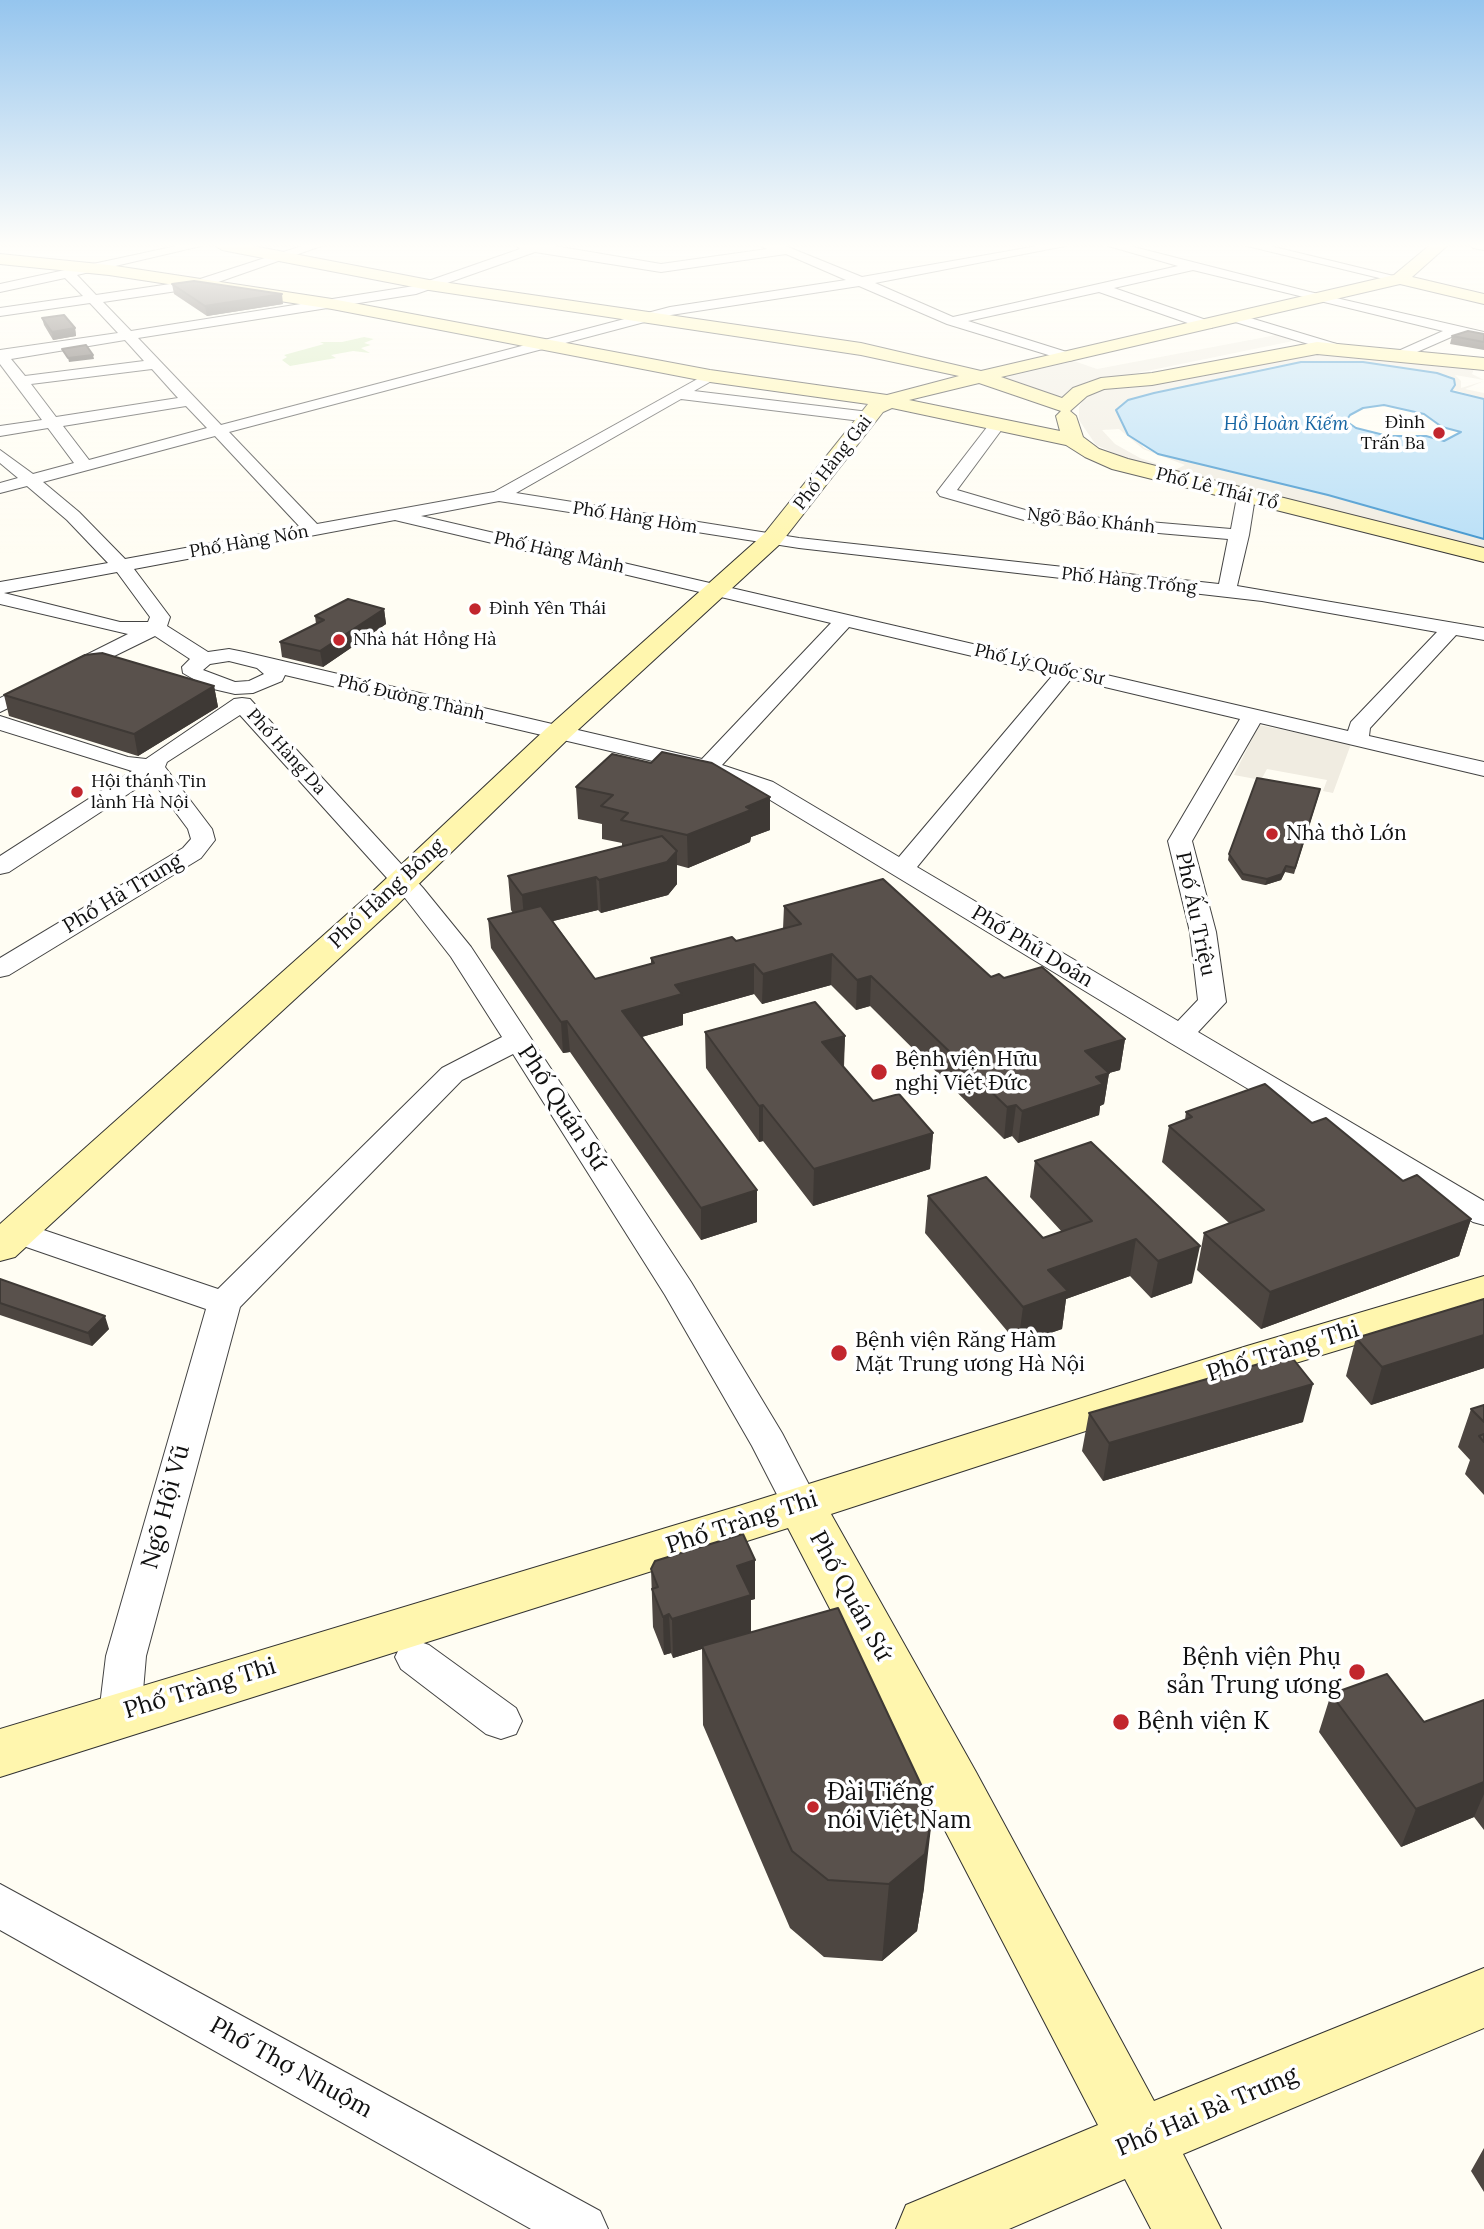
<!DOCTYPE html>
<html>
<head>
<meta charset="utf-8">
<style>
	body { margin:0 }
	canvas { display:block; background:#fffdf3 }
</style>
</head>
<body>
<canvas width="1484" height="2229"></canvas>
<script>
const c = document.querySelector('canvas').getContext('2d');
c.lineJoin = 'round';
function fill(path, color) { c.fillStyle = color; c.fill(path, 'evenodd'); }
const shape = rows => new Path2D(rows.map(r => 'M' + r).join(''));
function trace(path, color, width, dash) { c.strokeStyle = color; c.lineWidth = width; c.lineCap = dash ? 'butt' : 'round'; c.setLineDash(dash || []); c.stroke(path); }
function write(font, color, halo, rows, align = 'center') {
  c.font = font + ' Lora,serif'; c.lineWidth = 7; c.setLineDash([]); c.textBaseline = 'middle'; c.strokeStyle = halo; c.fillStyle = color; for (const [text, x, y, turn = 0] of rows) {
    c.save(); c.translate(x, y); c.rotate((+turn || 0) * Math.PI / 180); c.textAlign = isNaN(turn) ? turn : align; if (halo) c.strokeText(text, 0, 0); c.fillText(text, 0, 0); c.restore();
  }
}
fill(shape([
	[364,337,374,339,364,343,371,345,361,348,370,353,353,351,331,355,336,358,290,366,282,360,287,357,284,355,324,344,320,342,342,342]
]), '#d4eabc');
fill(shape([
	[1239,322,1298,340,1103,380,1064,396,1053,396,1003,378],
	[1233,323,1276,335,1097,369,1074,361],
	[1324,352,1484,367,1484,370,1474,369,1472,374,1484,380,1455,375,1461,381,1461,388,1484,381,1465,389,1484,393,1484,399,1451,389,1450,376,1437,373,1363,362,1324,361,1275,366,1154,393,1121,404,1116,410,1144,448,1158,454,1328,495,1484,539,1484,550,1147,468,1096,445,1079,420,1079,407,1083,400,1099,389],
	[1119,429,1143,449,1185,465,1175,470,1140,458,1115,444,1102,430],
	[1259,725,1351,744,1333,793,1323,791,1327,780,1267,769,1261,780,1234,775]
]), '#f0ece1');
const water = shape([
	[1301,362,1363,362,1437,373,1454,379,1455,385,1451,391,1484,399,1484,539,1328,495,1158,454,1128,435,1116,410,1128,400,1154,393,1301,362],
	[1384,405,1424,414,1442,427,1461,432,1444,441,1426,436,1388,436,1356,428,1346,421,1350,415,1363,408,1384,405]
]);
fill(water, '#b8dff7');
trace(water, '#3e94ce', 2);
const street = shape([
	[181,245,205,245,77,275,96,295,197,280,305,245,324,245,204,287,103,302,131,331,414,286,520,249,516,245,549,245,661,264,767,249,759,245,783,245,862,277,1043,245,1070,245,875,283,953,317,1178,266,1105,245,1126,245,1310,292,1484,332,1484,340,1458,334,1401,359,1396,358,1396,352,1443,331,1193,270,1114,288,1212,322,1212,328,1202,328,1099,292,968,321,1073,354,1073,360,1068,361,947,324,859,286,671,315,229,432,317,524,494,492,710,372,715,373,715,379,694,391,869,412,877,417,869,422,681,399,516,493,799,538,1219,584,1228,539,1031,522,940,496,937,492,940,488,991,422,997,420,1005,425,957,490,1032,512,1231,529,1237,497,1246,492,1252,493,1255,497,1249,535,1237,586,1484,628,1484,640,1456,635,1370,728,1369,736,1484,762,1484,776,1260,723,1192,841,1216,932,1226,1002,1198,1032,1484,1201,1484,1225,1473,1222,1169,1042,757,792,700,772,285,675,282,681,253,693,235,694,209,688,183,673,182,667,190,659,155,636,0,712,0,698,128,634,0,604,0,582,108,563,67,520,27,486,0,493,0,483,18,478,0,463,0,450,33,474,74,463,48,428,0,436,0,426,42,420,0,364,0,350,118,333,90,303,0,316,0,308,83,296,65,278,0,292,0,284,181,245],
	[535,252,661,272,786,254,846,280,670,307,221,425,138,338,416,294,535,252],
	[125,340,144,361,25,376,11,359,125,340],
	[152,369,178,398,56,417,31,384,152,369],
	[186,406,207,428,89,460,63,426,186,406],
	[215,436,300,527,125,559,79,512,43,482,215,436],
	[499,501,799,548,1262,601,1437,632,1351,722,1348,731,421,516,499,501],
	[395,520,399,521,831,623,702,759,244,652,229,649,208,652,167,626,170,617,134,569,395,520],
	[117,572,150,617,148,622,120,622,4,593,117,572],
	[849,627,1053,675,899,857,773,782,722,765,849,627],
	[229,661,257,668,264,674,249,681,235,682,203,670,210,664,229,661],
	[1071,679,1240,719,1168,841,1190,932,1198,1000,1178,1021,917,867,1071,679],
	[1243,245,1266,245,1406,279,1400,283,1243,245],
	[1471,245,1484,245,1484,250,1473,248,1471,245],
	[1237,314,1340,345,1342,348,1335,352,1232,321,1232,315,1237,314],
	[242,698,250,699,423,888,471,947,691,1282,782,1433,819,1504,813,1514,800,1519,787,1514,752,1446,665,1295,513,1054,462,1080,240,1307,146,1656,141,1714,135,1727,120,1732,105,1727,99,1714,106,1656,206,1309,6,1240,1,1232,6,1224,17,1221,218,1289,442,1068,502,1037,451,957,405,898,240,715,167,762,165,767,212,829,215,840,201,858,9,975,0,977,0,958,183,848,191,839,188,829,151,779,9,872,0,874,0,856,132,771,0,730,0,716,128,757,146,759,234,699,242,698],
	[415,1640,429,1645,516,1708,522,1721,516,1734,501,1739,486,1734,401,1669,395,1657,401,1645,415,1640],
	[0,1884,600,2211,608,2229,531,2229,0,1930,0,1884]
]);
const secondary = shape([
	[214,245,248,245,429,280,861,343,981,371,1394,275,1430,245,1448,245,1412,277,1484,294,1484,304,1400,284,1001,377,1062,398,1073,388,1101,378,1152,373,1317,342,1484,358,1484,370,1317,354,1152,385,1104,389,1087,396,1070,411,1076,416,1083,437,1099,449,1128,459,1484,548,1484,562,1112,469,1085,457,1066,445,892,408,883,412,780,544,568,739,396,906,15,1257,0,1261,0,1224,372,892,548,727,764,534,868,404,710,382,332,309,109,275,0,264,0,254,109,265,332,299,710,370,887,395,959,376,861,355,429,290,222,250,214,245],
	[979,383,1061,411,1056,416,1060,431,909,400,979,383],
	[1484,1276,1484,1306,1279,1368,831,1514,976,1772,1154,2101,1484,1968,1484,2028,1183,2154,1221,2229,1151,2229,1125,2179,1009,2229,896,2229,906,2205,1098,2125,788,1528,0,1777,0,1729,742,1505,1247,1346,1484,1276]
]);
trace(street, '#434343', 2);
trace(secondary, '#323232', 2);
fill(street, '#fff');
fill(secondary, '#fff6ae');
fill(shape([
	[172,284,283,304,207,316,174,294],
	[42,318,75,328,76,336,53,340,44,325],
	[1484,334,1484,350,1450,344,1452,336],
	[384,609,386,624,323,667,282,657,280,642,316,624,315,616],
	[214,686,218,707,138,756,9,716,4,695],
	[576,787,770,830,751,837,750,842,688,868,677,865,677,884,668,895,601,913,598,910,553,921,595,979,651,964,651,958,736,941,783,929,784,906,991,977,1004,978,1125,1039,1120,1070,1109,1073,1104,1104,1100,1106,1099,1115,1018,1143,1012,1136,1004,1139,870,1006,856,1010,831,985,762,1004,754,994,683,1014,683,1025,642,1037,757,1222,701,1240,570,1052,563,1053,491,948,488,919,513,913,511,910,508,876,622,846,622,843,602,839,602,824,578,819],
	[1319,794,1294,874,1285,872,1281,880,1265,885,1242,880,1228,860,1229,854],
	[705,1032,845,1036,844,1067,873,1101,933,1133,930,1169,813,1206,763,1141,759,1142,706,1068],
	[1186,1112,1312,1123,1403,1181,1471,1219,1459,1256,1261,1329,1197,1270,1204,1233,1229,1223,1162,1162,1169,1126,1185,1120],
	[1091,1142,1192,1283,1151,1298,1130,1276,1066,1299,1062,1329,1018,1344,925,1233,928,1196,1043,1238,1062,1232,1030,1197,1035,1161],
	[0,1279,109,1329,92,1346,0,1315],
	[1484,1299,1484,1368,1371,1405,1346,1376,1356,1338],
	[1484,1405,1484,1495,1465,1474,1470,1460,1458,1447,1471,1409],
	[1089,1413,1303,1422,1103,1481,1082,1451],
	[651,1569,755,1599,751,1600,751,1632,924,1888,917,1931,882,1961,824,1957,790,1928,703,1725,702,1649,673,1658,671,1653,664,1655,653,1627],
	[1331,1694,1424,1722,1484,1700,1484,1830,1474,1817,1401,1847,1319,1732],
	[1484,2148,1484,2192,1471,2171]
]), '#4d4641');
fill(shape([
	[282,294,283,304,207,316,205,306],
	[75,328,76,336,53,340,52,332],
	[93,355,94,359,69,362,68,358],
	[384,609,386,624,323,667,320,651],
	[214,686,218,707,138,756,134,734],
	[770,797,770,830,751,837,750,842,688,868,687,835,746,807],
	[677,851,677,884,668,895,601,913,599,880],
	[1286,866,1285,872,1281,880,1265,885,1267,879],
	[596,877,598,910,525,928,522,895],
	[832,954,831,985,762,1004,763,974],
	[754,964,754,994,683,1014,683,1025,624,1042,622,1011,675,985],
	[871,976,870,1006,856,1010,857,980],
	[567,1021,570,1052,563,1053,561,1022],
	[845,1036,843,1071,822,1042],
	[1125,1039,1120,1070,1109,1073,1104,1104,1100,1106,1099,1115,1018,1143,1022,1111,1085,1051],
	[763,1105,763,1141,759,1142,759,1106],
	[1016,1105,1012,1136,1004,1139,1007,1107],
	[933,1133,930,1169,813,1206,814,1169],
	[757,1190,757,1222,701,1240,701,1208],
	[1471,1219,1459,1256,1261,1329,1270,1292],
	[1136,1239,1130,1276,1066,1299,1062,1329,1018,1344,1023,1307,1048,1270],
	[1200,1246,1192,1283,1151,1298,1158,1261],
	[105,1316,109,1329,92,1346,88,1333],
	[1484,1335,1484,1368,1371,1405,1382,1367],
	[1313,1384,1303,1422,1103,1481,1109,1443],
	[755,1560,755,1599,751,1600,751,1634,702,1646,702,1649,673,1658,672,1619,737,1566],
	[669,1614,671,1653,664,1655,663,1617],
	[1484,1782,1484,1794,1474,1817,1401,1847,1416,1809],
	[933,1810,924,1888,917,1931,882,1961,889,1884]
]), '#3e3935');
const building = shape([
	[194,281,282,294,205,306,172,284,194,281],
	[64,315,75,328,52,332,42,318,64,315],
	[1468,331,1484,334,1484,342,1452,336,1468,331],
	[86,345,93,355,68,358,62,349,86,345],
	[348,599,384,609,320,651,280,642,324,620,315,616,348,599],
	[102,653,214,686,134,734,4,695,85,655,102,653],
	[662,752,712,763,770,797,746,807,751,810,687,835,621,820,628,813,601,806,613,795,576,787,612,754,651,763,662,752],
	[1257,778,1320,789,1295,868,1286,866,1282,874,1267,879,1243,874,1229,854,1257,778],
	[662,836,677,851,667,862,599,880,596,877,522,895,508,876,662,836],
	[883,879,991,977,999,974,1004,978,1042,967,1125,1039,1085,1051,1109,1073,1096,1077,1103,1084,1022,1111,1016,1105,1007,1107,871,976,857,980,832,954,763,974,754,964,675,985,682,994,622,1011,757,1190,701,1208,567,1021,561,1022,488,919,541,906,595,979,654,963,651,958,713,942,732,937,736,941,801,924,784,906,883,879],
	[815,1002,845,1036,822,1042,873,1101,899,1094,933,1133,814,1169,763,1105,759,1106,705,1032,815,1002],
	[1265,1084,1312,1123,1326,1118,1403,1181,1417,1175,1471,1219,1270,1292,1204,1233,1264,1210,1169,1126,1192,1117,1186,1112,1265,1084],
	[1091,1142,1200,1246,1158,1261,1136,1239,1048,1270,1068,1291,1023,1307,928,1196,986,1177,1043,1238,1092,1221,1035,1161,1091,1142],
	[0,1279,105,1316,88,1333,0,1303,0,1279],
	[1484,1299,1484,1335,1382,1367,1356,1338,1484,1299],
	[1290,1355,1313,1384,1109,1443,1089,1413,1290,1355],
	[1484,1405,1484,1422,1471,1409,1484,1405],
	[1484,1434,1484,1442,1479,1436,1484,1434],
	[743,1534,755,1560,737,1566,751,1595,672,1619,669,1614,663,1617,652,1589,658,1587,651,1569,655,1561,743,1534],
	[838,1608,933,1810,925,1854,889,1884,828,1880,792,1851,702,1646,838,1608],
	[1387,1674,1424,1722,1484,1700,1484,1782,1416,1809,1331,1694,1387,1674]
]);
fill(building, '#59514c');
trace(building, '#3e3935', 2);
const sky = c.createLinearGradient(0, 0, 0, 557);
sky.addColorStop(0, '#95c5ee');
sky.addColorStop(0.44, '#fffefa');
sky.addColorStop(1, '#fffefa00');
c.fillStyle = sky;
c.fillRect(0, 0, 1484, 557);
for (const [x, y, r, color] of [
	[1439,433,7,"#c2262d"],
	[475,609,7,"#c2262d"],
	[339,640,7,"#c2262d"],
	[77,792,7,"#c2262d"],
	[1272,834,7,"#c2262d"],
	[879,1072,9,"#c2262d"],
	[839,1353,9,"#c2262d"],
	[1357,1672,9,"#c2262d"],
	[1121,1722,9,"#c2262d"],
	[813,1807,7,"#c2262d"]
]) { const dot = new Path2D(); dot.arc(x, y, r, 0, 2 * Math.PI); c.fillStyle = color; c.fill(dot); trace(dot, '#fff', 2.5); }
write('18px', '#101010', '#fff', [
	["Đình",1425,423,"right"],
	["Trấn Ba",1425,444,"right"],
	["Đình Yên Thái",489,609],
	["Nhà hát Hồng Hà",353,640],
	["Hội thánh Tin",91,782],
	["lành Hà Nội",91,803]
], 'left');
write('18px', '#101010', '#fff', [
	["Phố Hàng Gai",833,463,-52],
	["Phố Lê Thái Tổ",1217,489,14],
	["Phố Hàng Hòm",635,518,9],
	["Ngõ Bảo Khánh",1091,521,6],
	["Phố Hàng Nón",249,542,-10],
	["Phố Hàng Mành",559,553,13],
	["Phố Hàng Trống",1129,581,6],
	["Phố Lý Quốc Sư",1039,665,13],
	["Phố Đường Thành",411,698,13],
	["Phố Hàng Da",286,752,48]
]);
write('italic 19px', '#1766a4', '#fff', [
	["Hồ Hoàn Kiếm",1286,425]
]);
write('21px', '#101010', '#fff', [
	["Nhà thờ Lớn",1286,834],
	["Bệnh viện Hữu",895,1060],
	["nghị Việt Đức",895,1084],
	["Bệnh viện Răng Hàm",855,1341],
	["Mặt Trung ương Hà Nội",855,1365]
], 'left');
write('21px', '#101010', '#fff', [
	["Phố Hà Trung",123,894,-31],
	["Phố Hàng Bông",387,894,-43],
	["Phố Ấu Triệu",1195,914,78],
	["Phố Phủ Doãn",1032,947,31]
]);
write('24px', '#101010', '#fff', [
	["Phố Quán Sứ",562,1108,57],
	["Phố Tràng Thi",1283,1352,-17],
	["Ngõ Hội Vũ",166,1507,-75],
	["Phố Tràng Thi",742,1523,-18],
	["Phố Quán Sứ",850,1596,61],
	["Phố Tràng Thi",200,1689,-17],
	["Phố Thợ Nhuộm",291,2068,29],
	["Phố Hai Bà Trưng",1207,2112,-23]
]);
write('24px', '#101010', '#fff', [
	["Bệnh viện Phụ",1341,1658,"right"],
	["sản Trung ương",1341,1686,"right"],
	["Bệnh viện K",1137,1722],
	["Đài Tiếng",827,1793],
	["nói Việt Nam",827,1821]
], 'left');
</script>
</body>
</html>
